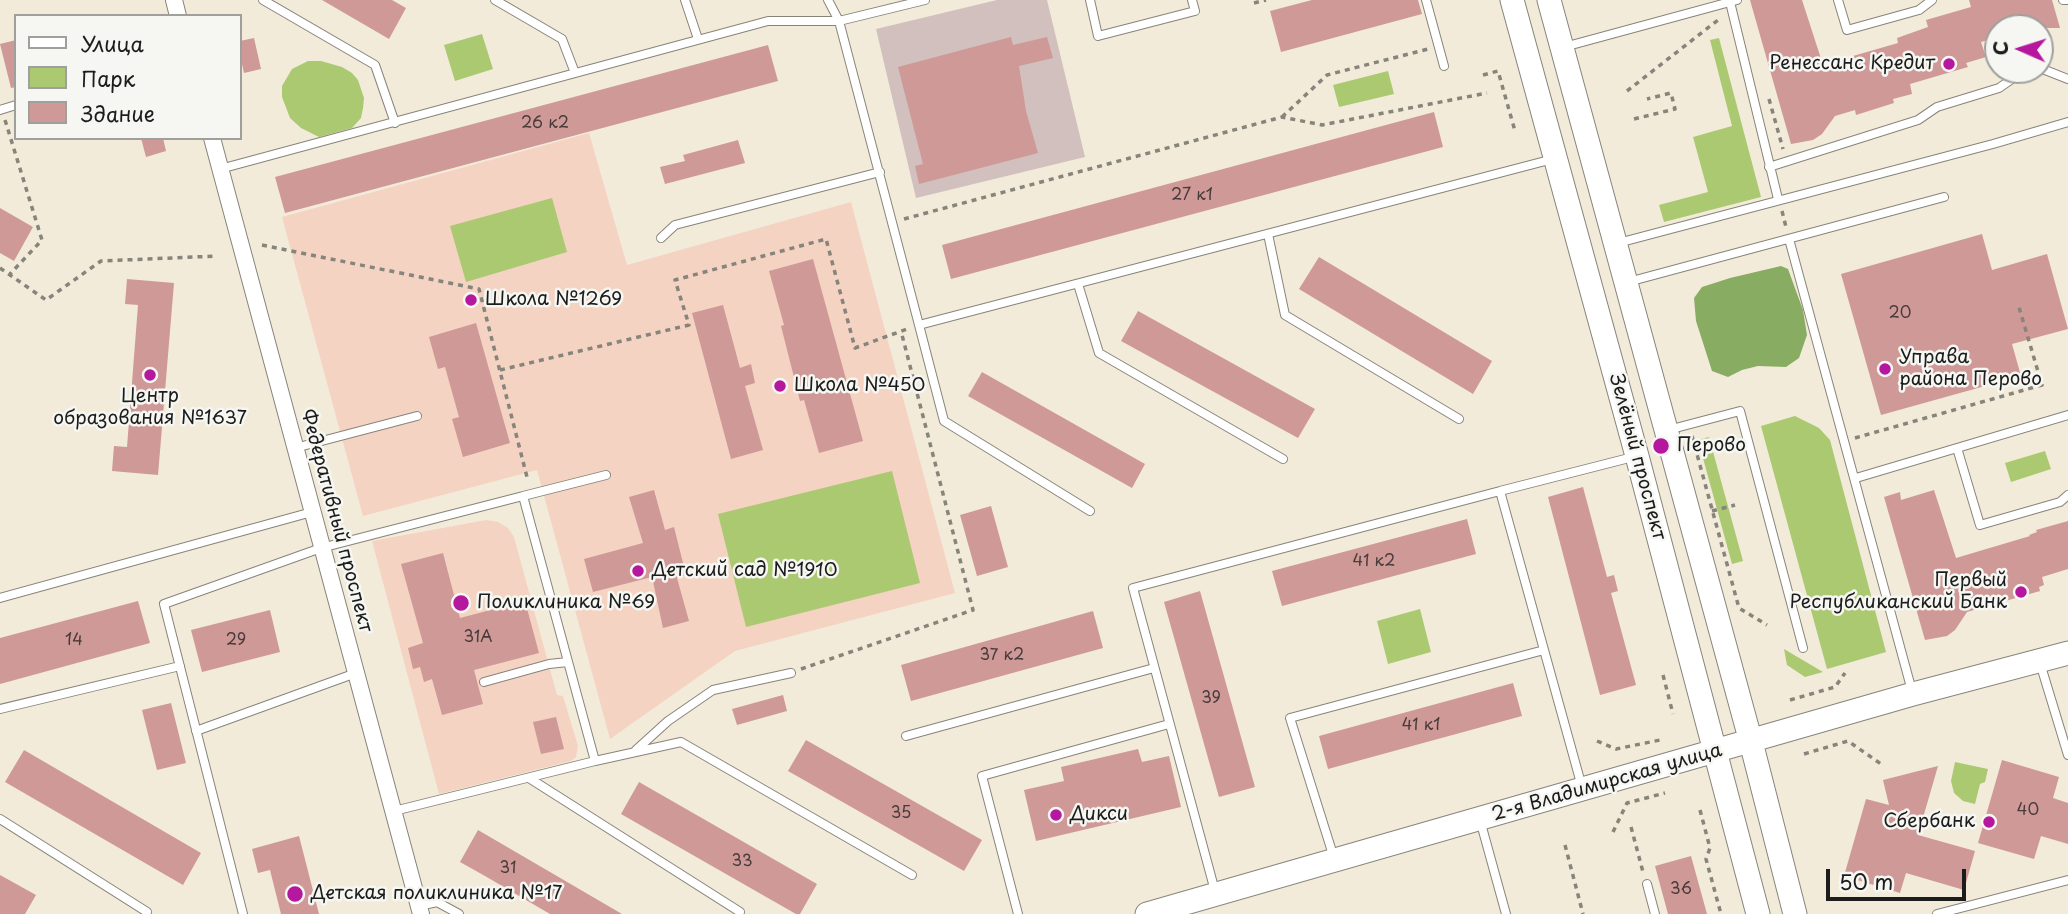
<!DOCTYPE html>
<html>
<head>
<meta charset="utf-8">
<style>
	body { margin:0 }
	#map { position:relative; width:2068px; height:914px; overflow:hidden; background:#f2ebda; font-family:"Playpen Sans",sans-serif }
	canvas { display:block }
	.legend { position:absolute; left:14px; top:14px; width:228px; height:126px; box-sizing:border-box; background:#f6f6f2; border:2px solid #9f9f9c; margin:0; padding:9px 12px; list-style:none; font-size:21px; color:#1c1c1c }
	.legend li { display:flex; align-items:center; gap:14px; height:35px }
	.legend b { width:35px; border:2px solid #9f9f9c }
	.north { position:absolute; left:1984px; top:14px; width:70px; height:70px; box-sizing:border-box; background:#f6f6f2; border:2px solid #9f9f9c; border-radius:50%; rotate:273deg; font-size:19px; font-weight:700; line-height:28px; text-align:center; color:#1c1c1c }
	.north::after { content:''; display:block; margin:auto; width:24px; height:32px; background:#b5179e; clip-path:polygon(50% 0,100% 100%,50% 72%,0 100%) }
	.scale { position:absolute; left:1826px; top:869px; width:140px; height:32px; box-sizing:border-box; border:4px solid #1c1c1c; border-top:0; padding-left:9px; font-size:21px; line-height:24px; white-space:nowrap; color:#1c1c1c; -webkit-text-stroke:5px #f6f6f2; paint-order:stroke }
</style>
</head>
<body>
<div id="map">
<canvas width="2068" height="914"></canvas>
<ul class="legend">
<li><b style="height:9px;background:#fff"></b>Улица</li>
<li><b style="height:19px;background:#abc970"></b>Парк</li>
<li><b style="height:19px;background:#ce9997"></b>Здание</li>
</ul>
<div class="north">С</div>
<div class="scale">50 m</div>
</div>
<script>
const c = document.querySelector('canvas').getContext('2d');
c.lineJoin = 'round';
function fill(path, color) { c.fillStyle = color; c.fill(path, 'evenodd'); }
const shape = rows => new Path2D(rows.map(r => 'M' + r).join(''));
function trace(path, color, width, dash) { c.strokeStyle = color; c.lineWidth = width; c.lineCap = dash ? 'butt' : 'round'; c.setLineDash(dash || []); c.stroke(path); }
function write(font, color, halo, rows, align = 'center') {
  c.font = font + ' "Playpen Sans",sans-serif'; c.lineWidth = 5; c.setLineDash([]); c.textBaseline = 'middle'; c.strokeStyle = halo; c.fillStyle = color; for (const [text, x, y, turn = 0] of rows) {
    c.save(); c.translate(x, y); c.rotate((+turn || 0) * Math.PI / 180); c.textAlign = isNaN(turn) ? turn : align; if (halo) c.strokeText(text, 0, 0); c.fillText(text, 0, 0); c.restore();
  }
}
fill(shape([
	[589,133,627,265,851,202,955,593,735,651,610,739,537,470,363,516,282,217],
	[486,520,498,522,508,528,514,537,557,695,563,696,578,746,576,757,571,761,439,794,372,541]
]), '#f5d3c2');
fill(shape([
	[997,0,1047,0,1085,157,916,198,876,29]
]), '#d1c0bd');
fill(shape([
	[482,34,493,69,455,81,444,45],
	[1719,38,1761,197,1664,222,1659,205,1708,192,1693,137,1732,126,1710,40],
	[308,61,321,61,342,67,352,73,358,80,364,98,363,108,361,118,352,128,319,137,301,128,290,118,282,97,282,86,292,69],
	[1388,71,1394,94,1339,107,1333,85],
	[552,198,567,252,466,282,450,226],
	[1795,416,1819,428,1830,440,1886,652,1827,669,1761,426],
	[1709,437,1743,561,1732,564,1698,440],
	[2045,451,2051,469,2011,482,2005,463],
	[892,471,920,583,746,627,718,514],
	[1420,609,1431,652,1388,664,1377,621],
	[1784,649,1823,672,1805,677,1787,665],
	[1955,762,1988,769,1985,782,1980,784,1975,804,1963,801,1954,793,1951,781]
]), '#abc970');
fill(shape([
	[1781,266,1788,269,1803,310,1807,335,1799,358,1786,367,1758,366,1742,370,1728,377,1712,371,1696,321,1694,298,1702,287,1730,278]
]), '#88ad62');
fill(shape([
	[322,0,392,0,406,8,389,39],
	[1312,0,1418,0,1422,14,1281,52,1270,11],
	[1750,0,1802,0,1825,71,1855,63,1853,56,1898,43,1897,38,1928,27,1926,20,1971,7,1969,0,2052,0,2060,28,1998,28,1998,37,1981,42,1986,57,1966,63,1968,67,1910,84,1912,94,1893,99,1894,103,1856,115,1855,110,1835,116,1822,134,1813,140,1791,144],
	[1011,37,1013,45,1047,37,1053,58,1019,66,1026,111,1038,153,919,184,915,166,923,164,898,67],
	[254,38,261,69,244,73,240,55,240,41],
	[16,40,16,87,11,88,0,44],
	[768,45,778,81,285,213,275,177],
	[1434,112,1443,147,951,279,942,245],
	[141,138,163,138,166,151,146,157],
	[738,140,745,163,665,184,660,167,685,161,683,155],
	[0,208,33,227,14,261,0,253],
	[1982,234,1992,270,2047,254,2068,329,2012,344,2021,376,1881,415,1841,274],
	[1319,257,1492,361,1473,394,1299,289],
	[813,259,863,441,819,453,804,400,800,401,781,326,784,325,769,271],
	[127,279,174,283,158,475,112,471,114,446,127,447,138,305,125,304],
	[723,305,740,368,751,364,755,383,745,386,763,450,731,459,692,313],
	[1138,311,1315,409,1298,438,1121,341],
	[476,323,510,443,463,457,452,419,459,417,445,367,438,369,429,337],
	[982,372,1145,464,1132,488,968,396],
	[1583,487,1607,577,1614,575,1618,591,1611,593,1636,685,1600,695,1548,497],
	[654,490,665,530,674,527,686,575,677,578,689,621,663,628,652,577,593,592,584,559,643,543,629,497],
	[1934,490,1956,558,2030,536,2029,535,2037,532,2036,530,2068,521,2068,569,2042,577,2044,585,2039,587,2040,591,1967,612,1955,630,1947,636,1925,640,1884,497,1900,492,1901,500],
	[991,506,1008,567,977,576,960,515],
	[1467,519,1476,554,1282,606,1272,571],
	[443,553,460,618,525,601,539,653,474,670,483,704,442,715,432,679,424,682,420,667,413,669,408,648,423,643,401,564],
	[1200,591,1255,787,1219,797,1164,602],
	[138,601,150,643,0,684,0,638],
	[270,610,280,652,202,672,191,630],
	[1093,611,1103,648,911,701,901,665],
	[1513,683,1522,716,1328,769,1319,736],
	[783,695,787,711,737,725,732,709],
	[171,703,186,763,157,770,142,710],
	[556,717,564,749,541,754,533,722],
	[806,740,982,840,964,871,788,771],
	[1138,749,1142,762,1169,756,1181,807,1036,841,1024,790,1064,781,1061,767],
	[24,750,201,853,183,885,5,782],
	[2002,760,2059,777,2053,798,2068,803,2068,844,2041,836,2034,859,1978,843],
	[1938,766,1918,835,1975,851,1964,890,1906,873,1900,893,1844,876,1866,799,1889,805,1883,780],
	[639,782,817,884,800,914,796,914,621,814],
	[478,830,622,914,550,914,485,876,460,862],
	[299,836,319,914,281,914,270,870,258,873,252,849],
	[1691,856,1707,914,1668,914,1655,866],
	[0,875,36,895,25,914,0,914]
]), '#ce9997');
const lane = shape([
	[263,0,375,65,395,123],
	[495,0,562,39,575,73],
	[685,0,698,39],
	[828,0,839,21,919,325,1553,159],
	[1090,0,1098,36,1195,11,1192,0],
	[1426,0,1444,66],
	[1737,0,1730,2,1778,199],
	[1838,0,1847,30,1919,10,1932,0],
	[2063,0,2067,0],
	[1564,47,1730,2],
	[2040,68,2068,79],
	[0,110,16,105],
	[1769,167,1918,120,1937,107,1999,88,2022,72,2030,70],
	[220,169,768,21,839,21,925,0],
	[1268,234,1285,315,1459,419],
	[661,238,675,225,880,172],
	[1789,239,1912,691],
	[1618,243,1993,144,2068,122],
	[1628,282,1944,197],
	[1078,284,1099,353,1283,459],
	[919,325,944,421,1090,511],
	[1668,430,1740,411,1803,648],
	[295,448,417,416],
	[1957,448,1980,525,2060,502,2068,495],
	[1856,478,2068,415],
	[523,496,606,475],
	[0,598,312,512],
	[2040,663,2068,755],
	[484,682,549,664,568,662],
	[0,709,180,666],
	[196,731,356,673],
	[906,736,1154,668],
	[636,750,668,721,713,690,791,673],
	[595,761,681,742,912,875],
	[529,778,740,912],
	[1582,787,1500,491,1633,457],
	[0,819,147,912],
	[1480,820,1506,914],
	[1334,858,1290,718,1544,650],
	[1647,884,1655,914],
	[1215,891,1133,588,1500,491],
	[419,906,437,902,459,914],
	[243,914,164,604,321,548,523,496,595,761,394,811],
	[1018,914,982,776,1169,724],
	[1937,914,2068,880]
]);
const street = shape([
	[174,0,178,16],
	[212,138,421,914]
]);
const secondary = shape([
	[1512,0,1637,456,1758,914],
	[1549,0,1751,742,1795,914],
	[1147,914,1913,694,2068,653]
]);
trace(lane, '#87847b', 10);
trace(street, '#87847b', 18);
trace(secondary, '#87847b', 25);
trace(shape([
	[1254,3,1266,0],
	[1483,75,1498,71,1515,131],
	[1627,91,1718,20],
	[1769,99,1783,149],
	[1282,117,1327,75,1428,49],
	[1634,119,1675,109,1671,93,1647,99],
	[5,120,42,240,10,274],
	[1782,211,1786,227],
	[904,219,1282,117,1322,125,1487,93],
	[262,245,479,289,528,481],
	[0,268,46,300,101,261,217,256],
	[500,370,689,325,675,280,826,239,855,348,907,329],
	[1692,436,1739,608,1767,625],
	[1855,438,2042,385,2018,304],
	[1712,511,1735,505],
	[801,669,973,610,901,331],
	[1663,675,1673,714],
	[1790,700,1835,687,1845,673],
	[1597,741,1616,749,1660,740],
	[1804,754,1848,741,1881,764],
	[1700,810,1710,848,1706,859,1721,914],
	[1631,827,1643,872],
	[1613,832,1627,803,1665,793],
	[1565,845,1583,914]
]), '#87847b', 3.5, [5, 5]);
trace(lane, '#fff', 8);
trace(street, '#fff', 16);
trace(secondary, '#fff', 23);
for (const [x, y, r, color] of [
	[1949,64,7,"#b5179e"],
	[471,300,7,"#b5179e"],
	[1885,369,7,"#b5179e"],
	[150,375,7,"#b5179e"],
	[780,386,7,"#b5179e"],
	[1661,446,9,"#b5179e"],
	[638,571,7,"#b5179e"],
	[2021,592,7,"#b5179e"],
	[461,603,9,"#b5179e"],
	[1056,815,7,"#b5179e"],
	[1989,822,7,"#b5179e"],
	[295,894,9,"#b5179e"]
]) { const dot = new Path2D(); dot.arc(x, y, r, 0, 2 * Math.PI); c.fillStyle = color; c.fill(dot); trace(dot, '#f6f6f2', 2.5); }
write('16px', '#483b3b', null, [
	["26 к2",545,124],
	["27 к1",1192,196],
	["20",1900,314],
	["41 к2",1374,562],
	["31А",478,638],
	["14",74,641],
	["29",236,641],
	["37 к2",1002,656],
	["39",1211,699],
	["41 к1",1421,726],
	["40",2028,811],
	["35",901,814],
	["33",742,862],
	["31",508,869],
	["36",1681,890]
]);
write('19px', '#1c1c1c', '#f6f6f2', [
	["Ренессанс Кредит",1935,64,"right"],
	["Школа №1269",485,300],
	["Управа",1899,358],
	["района Перово",1899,380],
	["Школа №450",794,386],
	["Центр",150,397,"center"],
	["образования №1637",150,419,"center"],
	["Перово",1677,446],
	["Детский сад №1910",652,571],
	["Первый",2007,581,"right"],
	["Республиканский Банк",2007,603,"right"],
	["Поликлиника №69",477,603],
	["Дикси",1070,815],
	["Сбербанк",1975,822,"right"],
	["Детская поликлиника №17",311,894]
], 'left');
write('19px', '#1c1c1c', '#f6f6f2', [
	["Зелёный проспект",1637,457,75],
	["Федеративный проспект",336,521,75],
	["2-я Владимирская улица",1607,783,-16]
]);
</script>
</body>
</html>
